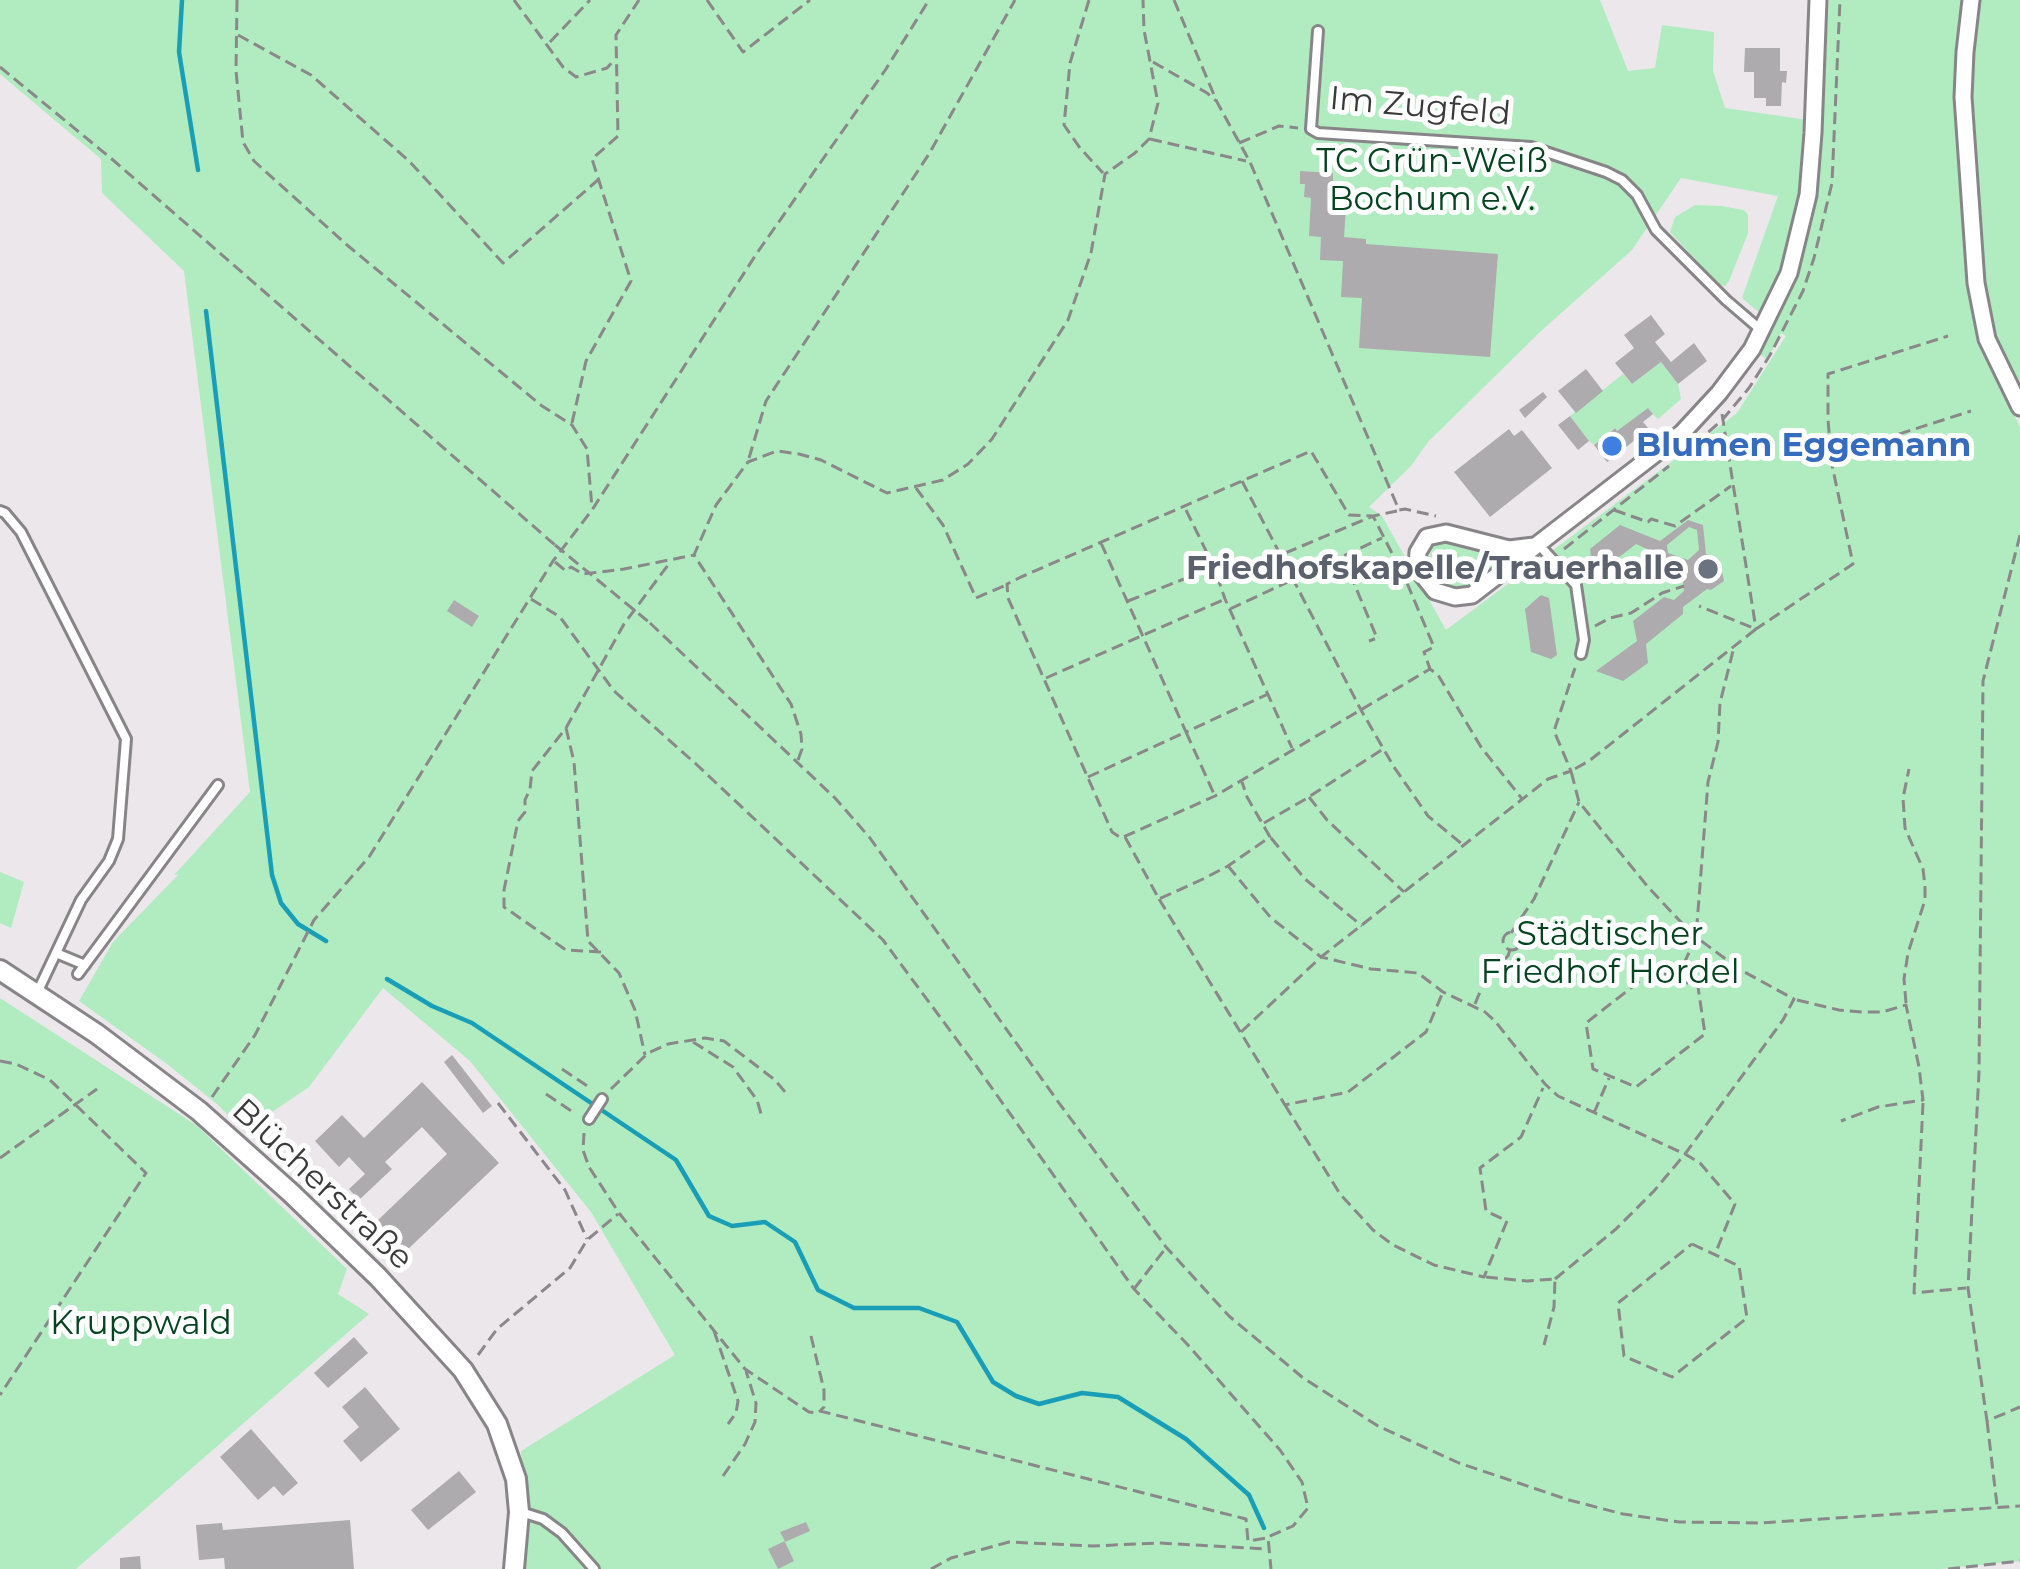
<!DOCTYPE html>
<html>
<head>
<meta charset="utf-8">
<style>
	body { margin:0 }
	canvas { display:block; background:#ebe7eb }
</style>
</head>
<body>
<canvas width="2020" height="1569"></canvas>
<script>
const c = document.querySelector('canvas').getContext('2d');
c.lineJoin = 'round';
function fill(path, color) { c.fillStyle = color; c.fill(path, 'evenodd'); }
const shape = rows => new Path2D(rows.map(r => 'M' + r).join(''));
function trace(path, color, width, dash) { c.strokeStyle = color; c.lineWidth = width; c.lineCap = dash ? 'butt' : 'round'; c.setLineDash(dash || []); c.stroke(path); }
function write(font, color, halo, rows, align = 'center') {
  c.font = font + ' Montserrat,sans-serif'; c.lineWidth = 10; c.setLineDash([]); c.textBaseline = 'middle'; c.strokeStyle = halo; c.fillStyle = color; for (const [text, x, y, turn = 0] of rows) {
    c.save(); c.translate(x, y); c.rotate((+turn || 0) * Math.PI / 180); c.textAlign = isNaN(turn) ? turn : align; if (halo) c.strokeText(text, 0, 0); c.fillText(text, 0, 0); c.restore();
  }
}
fill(shape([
	[0,0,1600,0,1628,71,1655,68,1662,25,1714,32,1713,71,1725,108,1822,122,1829,0,1963,0,1959,50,1969,271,1982,348,2020,427,2020,1561,1941,1569,518,1569,525,1506,521,1451,675,1355,591,1212,470,1061,383,988,309,1087,244,1131,217,1104,167,1064,79,1001,113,942,179,874,174,875,250,792,184,271,102,193,101,159,0,74],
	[1681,178,1778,196,1742,298,1773,324,1758,352,1767,360,1781,333,1786,336,1737,413,1446,630,1382,516,1369,507,1411,466,1428,442,1540,332,1632,250],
	[1979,0,2020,0,2020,393,1998,348,1981,277,1971,79],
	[1695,205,1721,206,1744,210,1748,215,1748,233,1729,281,1725,286,1718,284,1670,232,1675,217],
	[1661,362,1678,384,1681,399,1658,419,1648,409,1618,432,1614,428,1594,445,1589,441,1570,416,1623,374,1632,384],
	[1446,539,1502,555,1504,559,1469,586,1453,586,1437,579,1427,561,1435,543],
	[0,872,24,882,11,928,0,923],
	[0,998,196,1125,347,1269,338,1294,369,1314,76,1569,0,1569]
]), '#b0ecc0');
trace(shape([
	[182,0,179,52,198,170],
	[206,311,272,875,281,903,298,924,326,941],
	[387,979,432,1006,472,1023,676,1160,709,1216,732,1226,765,1222,795,1242,818,1290,854,1308,919,1308,957,1322,993,1382,1016,1396,1039,1404,1082,1393,1118,1397,1186,1439,1249,1495,1264,1528]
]), '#199eb7', 4.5);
fill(shape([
	[1745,48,1780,48,1780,71,1787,71,1786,83,1782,82,1781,106,1766,106,1766,98,1754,98,1754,72,1744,72],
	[1300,171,1333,173,1333,185,1338,185,1338,192,1347,192,1344,237,1366,239,1366,244,1498,254,1490,357,1359,348,1362,298,1341,297,1343,261,1320,260,1321,237,1309,236,1311,198,1304,197,1305,184,1300,184],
	[1651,315,1665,334,1655,342,1671,362,1694,343,1707,361,1678,384,1661,362,1632,384,1615,363,1634,348,1624,335],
	[1586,369,1603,391,1576,413,1558,391],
	[1543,392,1547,397,1525,418,1519,410],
	[1648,408,1653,414,1643,422,1649,429,1607,462,1594,445,1615,428,1617,431],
	[1570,416,1589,441,1578,450,1558,425],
	[1509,429,1514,436,1522,430,1552,468,1490,517,1454,472],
	[1688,520,1703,525,1706,554,1719,559,1724,581,1711,590,1707,589,1683,607,1683,614,1646,644,1648,663,1623,681,1596,671,1637,641,1633,621,1664,597,1674,600,1684,591,1681,564,1675,562,1636,544,1605,568,1592,564,1590,549,1620,525,1660,541],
	[1689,527,1697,530,1699,550,1688,560,1668,553,1667,545],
	[1541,595,1549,598,1557,655,1551,659,1531,652,1525,609],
	[454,600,479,616,472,627,447,611],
	[452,1055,492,1106,483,1113,444,1062],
	[422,1082,499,1163,406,1251,377,1221,447,1154,422,1127,385,1162,392,1169,359,1200,349,1189,365,1174,349,1157,339,1167,315,1141,342,1115,364,1138],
	[354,1337,368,1353,328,1388,314,1373],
	[365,1387,400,1429,361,1462,343,1441,359,1427,342,1407],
	[251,1429,298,1483,283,1496,274,1486,258,1500,220,1457],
	[459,1471,476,1492,428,1530,411,1510],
	[350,1520,354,1569,225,1569,224,1558,199,1560,196,1525,222,1523,223,1530],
	[806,1522,810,1531,785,1542,794,1561,778,1569,768,1549,785,1541,780,1532],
	[140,1556,141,1569,120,1569,120,1558]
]), '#aeabaf');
const service = shape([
	[1318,31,1311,129,1318,133,1531,147,1606,172,1622,180,1637,195,1656,230,1726,300,1761,330],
	[0,511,5,513,21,532,126,739,118,839,109,861,81,900,37,993],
	[1538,544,1576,585,1584,640,1581,654],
	[56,953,85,965],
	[78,974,218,785],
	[589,1119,602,1099],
	[521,1512,543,1519,562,1533,594,1569]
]);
const minor = shape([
	[1971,0,1965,52,1963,97,1976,283,1987,339,2020,407],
	[1534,546,1509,549,1446,533,1427,537,1418,552,1417,568,1435,591,1455,597,1472,595,1682,433,1719,393,1752,349,1789,273,1808,195,1813,133,1818,0]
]);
const tertiary = shape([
	[0,970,97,1034,199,1111,291,1193,378,1277,463,1370,497,1424,516,1479,519,1512,514,1569]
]);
trace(service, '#888589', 14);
trace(minor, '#888589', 21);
trace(tertiary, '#888589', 24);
trace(shape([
	[237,0,236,71,243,142,254,161,347,245,542,406,572,425,587,449,592,508],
	[514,0,563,67,576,77,607,68,614,60],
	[707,0,743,52,810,0],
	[1089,0,1070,63,1064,125,1080,148,1103,173],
	[1174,0,1217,102,1250,162,1399,510,1405,509,1436,516],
	[238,35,311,75,409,161,503,263,599,179],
	[550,42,590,0],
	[1153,62,1207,93,1216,101],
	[0,67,113,160,555,545],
	[1150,139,1246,161],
	[1239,143,1279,126,1298,128],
	[1722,414,1756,629,1853,564,1832,465,1828,420,1828,374,1948,336],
	[572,423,586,361,631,281,592,159,618,136,616,35,639,0],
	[1831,442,1849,450,1971,411],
	[1695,444,1723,419,1749,388,1770,355,1803,291,1814,258,1832,183,1840,0],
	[749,458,766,401,929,154,1015,0],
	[1242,481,1361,710,1394,767,1428,816,1462,844],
	[916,488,943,525,976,598,1006,585],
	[1186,510,1214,567,1225,599,1292,748],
	[1614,510,1648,522,1651,519,1675,526,1731,486],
	[2020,535,1983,681,1979,1072,1968,1288,1987,1421,2020,1407],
	[1101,543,1186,732,1268,694],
	[1564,549,1669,466],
	[1343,557,1377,638,1369,641],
	[555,562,566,571,571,567,583,574,624,569,694,555],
	[1400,569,1373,516,1349,515,1311,451,1021,577,1007,584,1008,598,1112,832,1121,838,1215,796,1430,669,1438,675,1481,747,1523,800],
	[1219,581,1373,516,1397,511],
	[1407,583,1434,647,1424,652,1430,669],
	[531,599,560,617,614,691,696,764,883,940,977,1067,1134,1289,1187,1344,1280,1450,1302,1482,1308,1508,1293,1526,1268,1537,1271,1569],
	[1128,601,1212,568],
	[1230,609,1382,538],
	[650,623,835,798,870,838,1059,1103,1166,1247,1229,1316,1302,1377,1378,1426,1459,1463,1569,1500,1623,1514,1679,1522,1760,1523,2020,1506],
	[1595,626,1610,618,1631,613,1662,593,1684,586],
	[1046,678,1223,600],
	[566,728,574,762,588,941,619,973,635,1010,645,1055],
	[798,760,802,749,801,734,791,704,694,555,716,505,748,462,777,451,799,454,821,460,887,493,943,480,968,464,992,439,1068,320,1091,253,1105,174,1135,153,1149,139,1158,103,1144,30,1143,0],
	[1088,777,1186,732,1214,794],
	[1309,797,1327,820,1404,892],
	[1264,823,1304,800,1383,749],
	[1125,837,1159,899,1203,879,1228,866,1270,837,1247,797,1242,782],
	[1271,838,1305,879,1362,926],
	[1228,866,1271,918,1321,957,1371,969,1418,973,1443,992,1485,1012,1495,1021,1545,1084,1558,1096,1685,1154,1783,1020,1794,999,1739,969,1696,937,1678,919,1648,887,1579,802,1571,771,1589,761,1756,629,1699,606],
	[1159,899,1285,1105,1348,1092,1426,1032,1443,992],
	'1503 941a9 9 0 1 1 18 0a9 9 0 1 1-18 0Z',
	[1511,933,1534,899,1579,802],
	[601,952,566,950,504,907,504,890,518,821,525,812,525,800,530,789,532,771,566,728,624,624,671,561],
	[1677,979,1698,987,1705,1034,1636,1087,1593,1069,1586,1023,1654,970,1677,979,1696,937,1708,782,1718,742,1720,703,1734,647],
	[1797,1000,1839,1010,1862,1012,1882,1012,1906,1005,1919,1067,1923,1100,1878,1107,1841,1121],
	[1906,1003,1904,979,1908,953,1925,900,1925,886,1923,869,1905,828,1903,798,1909,769],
	[1475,1004,1487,975,1508,956,1510,950],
	[1241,1032,1321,957,1548,779,1571,771,1554,731,1575,668],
	[693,1042,733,1067,757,1100,762,1117],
	[0,1061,16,1064,50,1080,146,1173,0,1395],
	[562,1069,592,1089],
	[611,1089,648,1053,668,1044,705,1038,724,1041,775,1080,786,1093],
	[546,1094,576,1114],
	[212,1097,255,1035,314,920,369,857,553,561,592,510,757,253,886,69,929,0],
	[498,1103,565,1190,587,1239],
	[1923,1103,1914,1293,1966,1288],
	[1285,1105,1340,1194,1373,1230,1393,1245,1434,1265,1484,1277,1507,1221,1486,1211,1480,1168,1521,1137,1543,1088],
	[1594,1113,1609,1078],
	[584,1133,583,1150,589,1167,619,1213,745,1369,809,1412,817,1413,820,1411,1246,1519,1248,1541,1266,1538],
	[0,1158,97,1089],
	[1692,1244,1739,1266,1747,1318,1672,1377,1624,1356,1618,1303,1692,1244],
	[1486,1277,1527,1281,1555,1279,1554,1307,1544,1345],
	[1555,1279,1616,1229,1654,1191,1685,1154,1700,1163,1735,1204,1716,1252],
	[1134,1289,1165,1249],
	[714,1331,738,1401,736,1413,728,1424],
	[811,1336,824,1390,824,1407,821,1410],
	[478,1355,497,1329,570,1268,587,1240,618,1214],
	[1987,1421,1997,1505],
	[723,1476,745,1444,755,1422,756,1403,746,1371],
	[931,1569,951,1558,1009,1542,1093,1546,1158,1543,1267,1549],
	[1948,1569,2020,1561]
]), '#8a888a', 3, [12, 6]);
trace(service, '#fff', 8);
trace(minor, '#fff', 15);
trace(tertiary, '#fff', 18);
trace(shape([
	[555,545,650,623]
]), '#8a888a', 3, [12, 6]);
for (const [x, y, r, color] of [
	[1612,446,12,"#3f7fe0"],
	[1708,569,12,"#6b7280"]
]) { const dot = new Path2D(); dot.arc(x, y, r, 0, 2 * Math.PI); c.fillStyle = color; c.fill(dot); trace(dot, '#fff', 4.5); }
write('33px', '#3b3a3b', '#fff', [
	["Im Zugfeld",1420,107,5],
	["Blücherstraße",322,1185,43]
]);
write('33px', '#054321', '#fff', [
	["TC Grün-Weiß",1432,162],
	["Bochum e.V.",1432,200],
	["Städtischer",1610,935],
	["Friedhof Hordel",1610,973],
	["Kruppwald",141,1324]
]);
write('bold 33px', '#366cbe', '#fff', [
	["Blumen Eggemann",1636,446]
], 'left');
write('bold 33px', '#5b616d', '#fff', [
	["Friedhofskapelle/Trauerhalle",1684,569]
], 'right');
</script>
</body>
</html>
